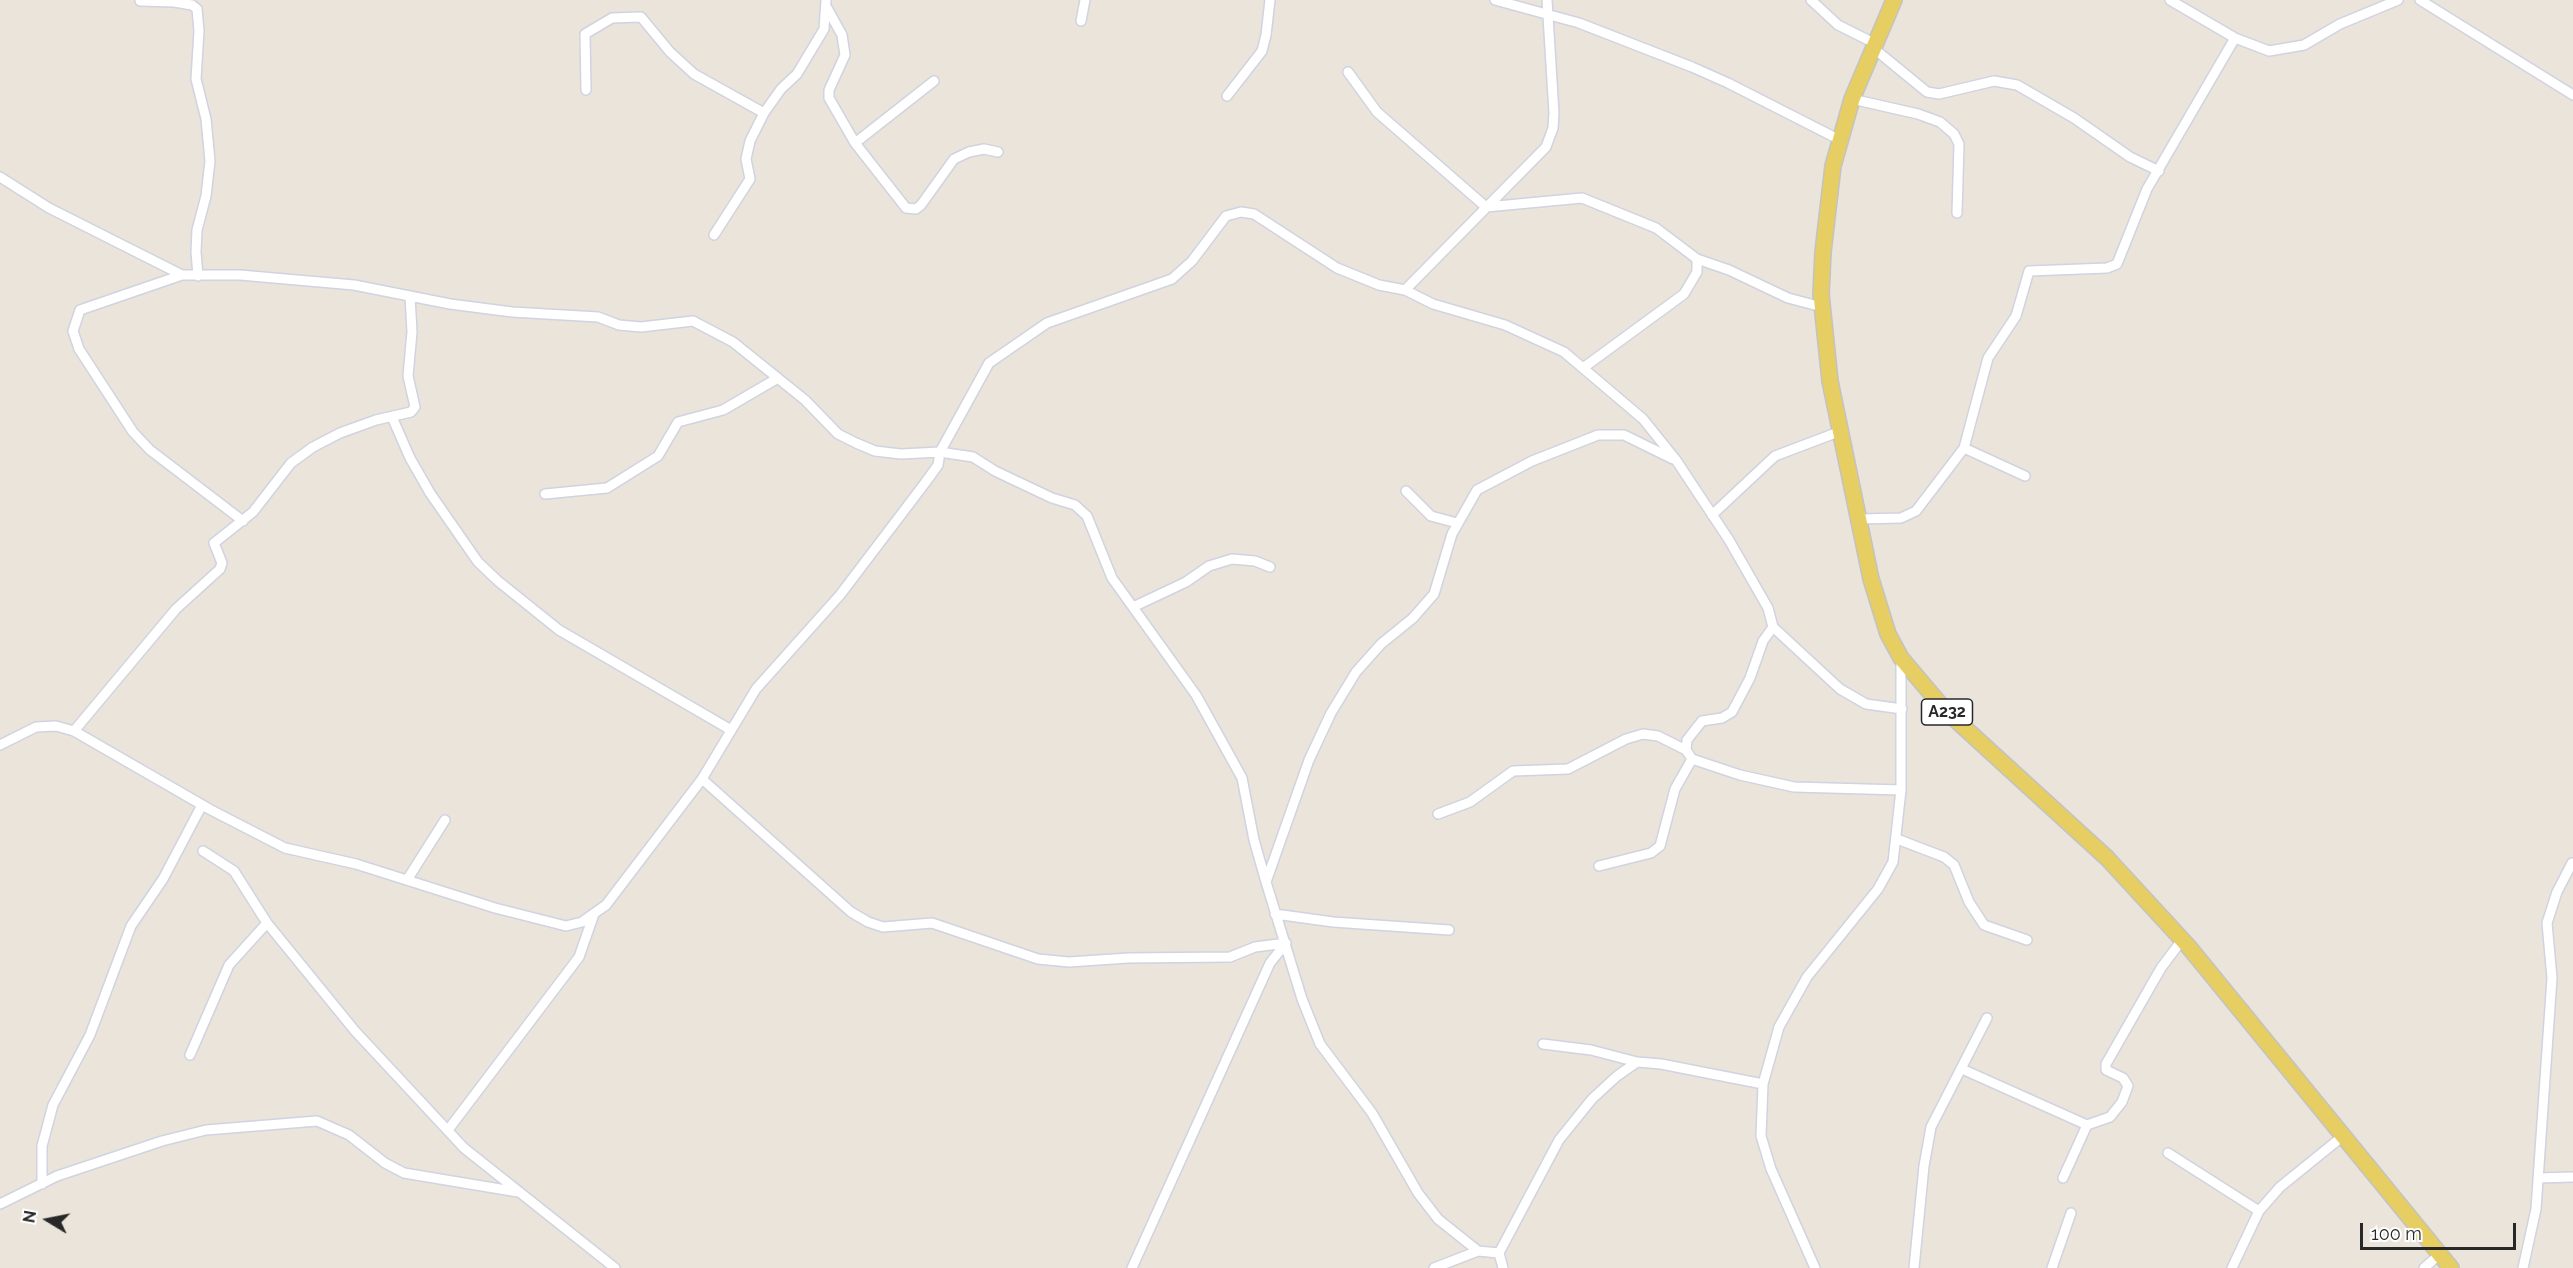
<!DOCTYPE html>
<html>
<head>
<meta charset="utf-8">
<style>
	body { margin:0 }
	#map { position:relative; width:2573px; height:1268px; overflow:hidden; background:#eae4db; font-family:Raleway,sans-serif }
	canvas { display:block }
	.north { position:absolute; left:18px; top:1190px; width:60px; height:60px; -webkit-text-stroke:4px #fff; paint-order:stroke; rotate:280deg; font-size:16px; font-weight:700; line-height:24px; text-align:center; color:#282828 }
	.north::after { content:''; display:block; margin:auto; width:21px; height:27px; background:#282828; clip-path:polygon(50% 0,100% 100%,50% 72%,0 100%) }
	.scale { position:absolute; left:2360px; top:1223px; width:156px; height:27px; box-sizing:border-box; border:3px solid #282828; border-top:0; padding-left:8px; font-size:18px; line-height:21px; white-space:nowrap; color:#282828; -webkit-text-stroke:4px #fff; paint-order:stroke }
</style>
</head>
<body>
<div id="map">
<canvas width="2573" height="1268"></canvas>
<div class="north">N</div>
<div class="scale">100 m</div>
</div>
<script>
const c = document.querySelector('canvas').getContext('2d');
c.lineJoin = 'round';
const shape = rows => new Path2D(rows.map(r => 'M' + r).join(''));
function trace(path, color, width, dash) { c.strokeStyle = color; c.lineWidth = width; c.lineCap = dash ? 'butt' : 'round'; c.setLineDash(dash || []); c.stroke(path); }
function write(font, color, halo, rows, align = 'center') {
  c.font = font + ' Raleway,sans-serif'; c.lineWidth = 5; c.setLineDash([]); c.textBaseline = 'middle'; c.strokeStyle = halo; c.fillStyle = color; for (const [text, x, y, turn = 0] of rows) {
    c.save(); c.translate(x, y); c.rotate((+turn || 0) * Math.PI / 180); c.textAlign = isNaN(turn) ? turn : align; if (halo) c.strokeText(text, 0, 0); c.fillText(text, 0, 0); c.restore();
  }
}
const minor = shape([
	[1495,0,1579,23,1692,67,1728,83,1840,140],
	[1811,0,1838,25,1874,43],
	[2170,0,2235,38,2269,51,2304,45,2340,24,2398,0],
	[2420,0,2573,95],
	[140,1,174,2,192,5,197,9,199,31,196,79,206,119,210,161,206,196,197,230,196,252,198,276],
	[827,8,842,35,845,55,829,90,829,98,855,143,906,208,916,209,921,205,954,159,969,152,984,149,998,152],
	[1081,21,1085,0],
	[1872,47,1927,92,1939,94,1994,81,2017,85,2074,118,2130,157,2159,171],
	[1348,72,1377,112,1486,207,1582,198,1656,228,1697,259,1697,272,1684,294,1583,368],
	[586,90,585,34,612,18,641,17,670,52,694,74,764,113],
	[1227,96,1262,51,1266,35,1270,0],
	[1852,99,1918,114,1940,122,1954,134,1959,144,1957,213],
	[855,143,934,81],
	[0,177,49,208,182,275,240,275,354,285,450,304,512,312,598,317,619,325,641,327,693,321,733,342,805,400,838,434,856,443,875,451,901,454,940,452,973,457,995,471,1052,498,1075,505,1087,516,1112,578,1196,695,1242,778,1254,840,1266,882,1302,999,1320,1044,1372,1113,1418,1193,1438,1219,1478,1251,1499,1253,1503,1268],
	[714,235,750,179,746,159,750,141,764,113,781,89,797,74,824,29,826,0],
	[1697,259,1729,270,1788,298,1822,307],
	[182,275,80,310,73,331,79,349,133,432,150,450,243,521],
	[1405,290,1546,147,1553,128,1554,113,1547,0],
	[392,417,410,458,430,493,478,562,498,581,559,630,731,730],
	[1964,448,2025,476],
	[1406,491,1431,516,1457,523],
	[545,494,607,488,658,456,678,422,723,410,778,378],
	[1712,515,1775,456,1841,431],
	[1859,519,1901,518,1916,511,1964,448,1988,358,2016,316,2029,271,2107,268,2117,264,2147,189,2235,38],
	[1133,607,1186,582,1209,566,1232,559,1255,561,1270,567],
	[1773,627,1763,641,1750,678,1732,712,1722,718,1702,721,1687,740,1686,750,1692,759,1740,775,1794,787,1901,790],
	[74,731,176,609,220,569,222,563,214,543,253,512,291,463,313,447,340,433,376,420,411,412,415,407,408,376,412,332,410,296],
	[0,745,36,727,56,726,74,731,211,810,285,848,356,864,495,908,566,926,582,922,606,905,702,779,756,689,840,595,925,483,938,465,940,452,989,363,1047,323,1172,279,1192,261,1226,216,1241,212,1254,214,1337,268,1379,285,1405,290,1433,304,1505,325,1564,352,1643,419,1676,460,1729,540,1768,608,1773,627,1840,689,1866,704,1902,709],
	[702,779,851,912,868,922,883,927,932,923,1038,959,1069,962,1128,958,1230,957,1255,947,1286,943],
	[1438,814,1470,802,1513,771,1568,769,1626,739,1643,734,1658,736,1686,750],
	[1897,839,1944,857,1954,865,1969,902,1984,925,2027,940],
	[203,851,234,871,267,923],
	[1599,866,1651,853,1660,846,1675,789,1692,759],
	[407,880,445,820],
	[1266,882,1309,760,1331,713,1356,672,1381,644,1413,618,1434,594,1452,534,1477,490,1532,461,1598,435,1624,435,1673,459],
	[1275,914,1333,922,1449,930],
	[1543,1044,1591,1050,1637,1062],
	[190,1055,229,965,267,923,355,1031,464,1148,615,1268],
	[1962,1069,2087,1125,2110,1117,2122,1102,2128,1086,2123,1078,2106,1070,2106,1064,2161,968,2182,940],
	[448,1130,579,957,594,914],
	[2168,1153,2259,1211],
	[2063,1178,2087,1125],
	[2538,1178,2573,1177],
	[42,1184,42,1146,53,1105,90,1035,131,926,163,879,202,805],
	[0,1204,57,1176,162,1141,206,1130,317,1121,349,1135,385,1163,404,1173,518,1192],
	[1499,1253,1559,1140,1592,1099,1617,1076,1637,1062,1661,1064,1763,1084],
	[1132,1268,1270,963,1286,943],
	[1434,1268,1478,1251],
	[1815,1268,1771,1169,1761,1136,1763,1084,1779,1027,1807,977,1878,889,1893,862,1901,790,1901,660],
	[1914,1268,1924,1166,1931,1127,1987,1018],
	[2052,1268,2071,1213],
	[2232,1268,2259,1211,2280,1187,2343,1136],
	[2424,1268,2440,1254],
	[2523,1268,2536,1209,2552,978,2547,923,2557,892,2572,863]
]);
const primary = shape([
	[1894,0,1852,99,1833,166,1823,252,1821,294,1830,381,1871,579,1888,634,1901,658,1945,710,2107,858,2188,946,2451,1268]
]);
trace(minor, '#d0d3e0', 12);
trace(primary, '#c3c3c3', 18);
trace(minor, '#fff', 9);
trace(primary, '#e6ce63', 15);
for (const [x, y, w] of [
	[1947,712,51]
]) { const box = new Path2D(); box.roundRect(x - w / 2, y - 13, w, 26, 4.5); c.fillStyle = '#fff'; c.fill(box); trace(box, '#282828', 1.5); }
write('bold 16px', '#282828', null, [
	["A232",1947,712]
]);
</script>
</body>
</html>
